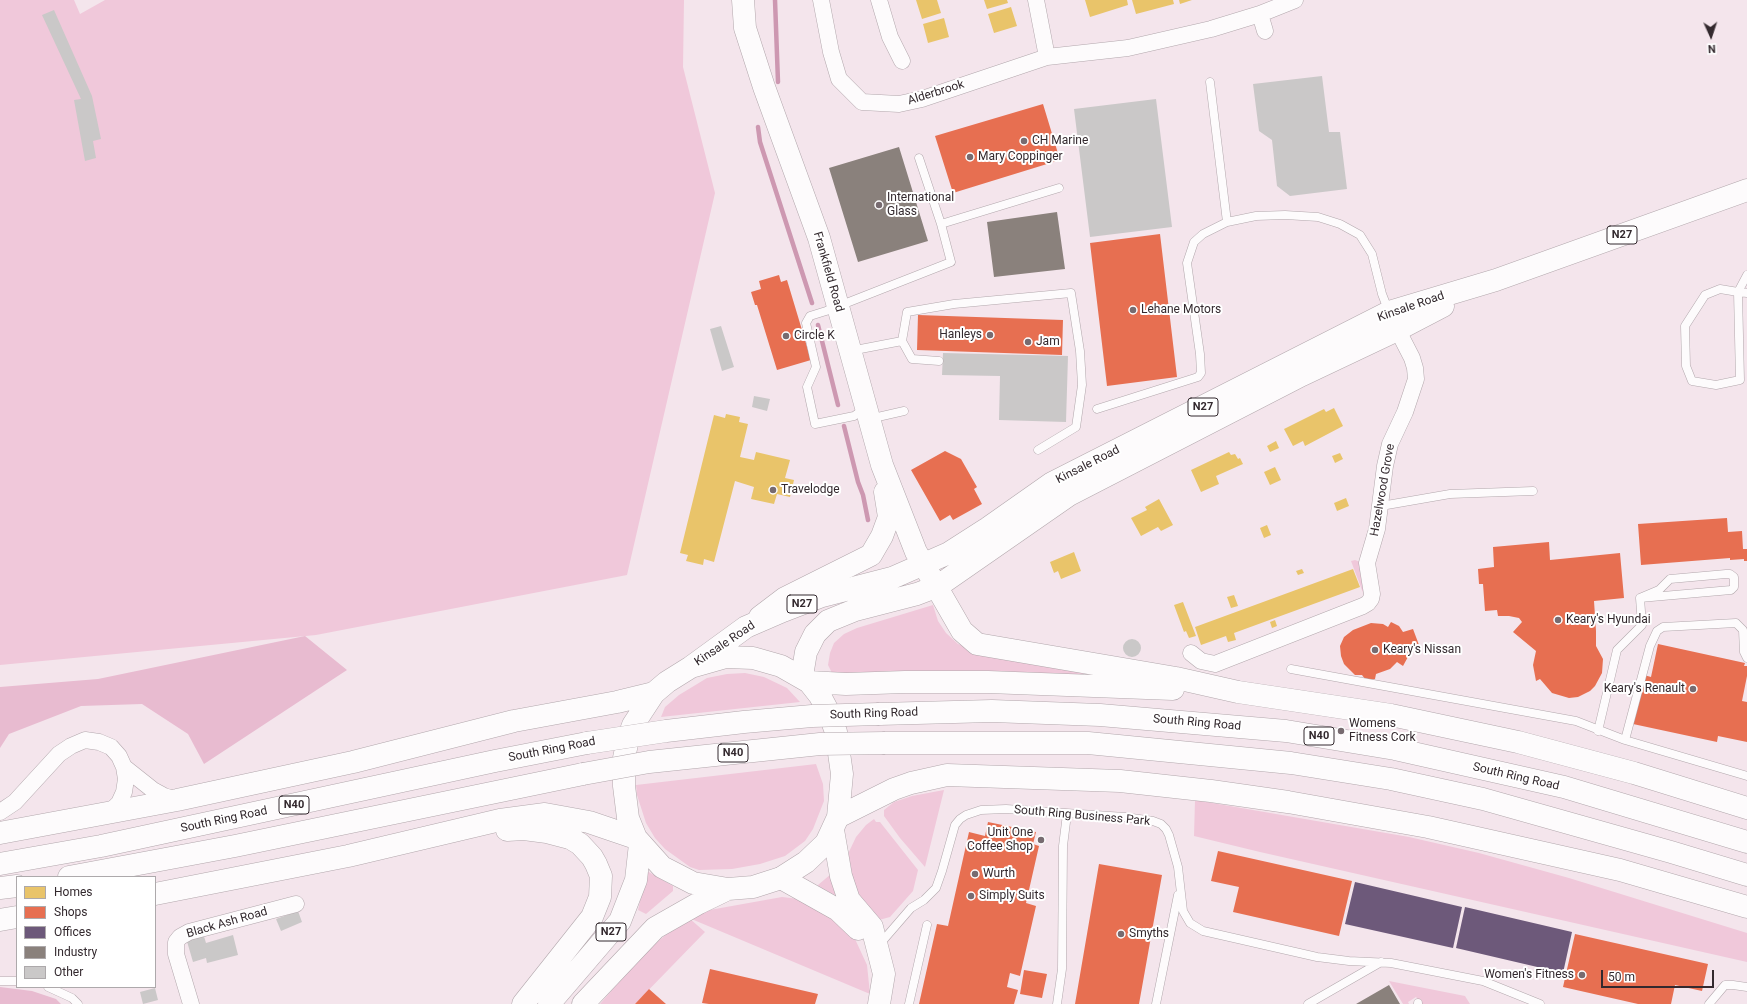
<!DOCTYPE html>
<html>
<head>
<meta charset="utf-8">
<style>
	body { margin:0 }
	#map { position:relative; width:1747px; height:1004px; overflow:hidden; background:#f4e5ec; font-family:Roboto,sans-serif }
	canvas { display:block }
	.legend { position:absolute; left:16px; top:876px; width:140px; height:112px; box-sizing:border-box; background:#fff; border:1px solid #ada9ab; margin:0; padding:5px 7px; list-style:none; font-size:12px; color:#33292e }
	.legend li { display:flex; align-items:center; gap:8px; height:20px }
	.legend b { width:20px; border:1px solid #ada9ab }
	.north { position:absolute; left:1691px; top:16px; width:40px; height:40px; -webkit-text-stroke:3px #fff; paint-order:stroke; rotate:177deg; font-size:11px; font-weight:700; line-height:16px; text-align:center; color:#33292e }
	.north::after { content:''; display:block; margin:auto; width:14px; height:18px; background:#33292e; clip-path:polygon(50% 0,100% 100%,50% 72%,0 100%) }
	.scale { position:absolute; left:1601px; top:970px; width:113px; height:18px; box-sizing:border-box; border:2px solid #33292e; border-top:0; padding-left:5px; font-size:12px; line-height:14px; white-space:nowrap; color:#33292e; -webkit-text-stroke:3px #fff; paint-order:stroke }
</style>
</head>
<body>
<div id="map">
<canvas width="1747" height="1004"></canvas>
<ul class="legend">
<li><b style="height:11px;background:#e9c46a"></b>Homes</li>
<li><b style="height:11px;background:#e76f51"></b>Shops</li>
<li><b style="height:11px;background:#6d597a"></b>Offices</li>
<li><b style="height:11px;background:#8a817c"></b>Industry</li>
<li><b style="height:11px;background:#cac8c8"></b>Other</li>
</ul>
<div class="north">N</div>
<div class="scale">50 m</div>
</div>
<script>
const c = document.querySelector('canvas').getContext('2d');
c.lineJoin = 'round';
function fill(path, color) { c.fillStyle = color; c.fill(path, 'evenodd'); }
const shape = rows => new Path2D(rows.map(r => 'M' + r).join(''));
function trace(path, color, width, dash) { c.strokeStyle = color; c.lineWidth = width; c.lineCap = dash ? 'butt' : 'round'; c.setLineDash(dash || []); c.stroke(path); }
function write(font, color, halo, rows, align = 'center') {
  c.font = font + ' Roboto,sans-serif'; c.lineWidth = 4; c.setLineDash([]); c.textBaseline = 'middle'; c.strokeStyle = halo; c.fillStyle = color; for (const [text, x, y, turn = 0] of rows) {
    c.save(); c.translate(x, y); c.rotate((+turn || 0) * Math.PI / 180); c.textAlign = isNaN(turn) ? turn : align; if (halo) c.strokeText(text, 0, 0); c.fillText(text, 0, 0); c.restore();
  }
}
fill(shape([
	[0,0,74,0,80,14,105,0,684,0,683,67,715,193,627,575,316,635,0,665],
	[1355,560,1360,562,1365,598,1351,561],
	[933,605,938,621,946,633,958,644,978,651,1082,669,1084,675,832,673,828,665,830,653,834,643,844,634,857,628],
	[745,673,764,677,787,688,800,702,661,717,665,707,679,695,707,678,727,674],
	[816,764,823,784,824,801,813,829,805,841,785,856,760,864,732,869,699,870,690,867,665,849,655,838,646,823,637,795,636,785],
	[944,790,925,867,900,838,884,816,884,810,894,802,912,796],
	[1195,800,1409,837,1479,853,1569,878,1747,933,1747,962,1260,852,1194,836],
	[874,819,876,822,880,822,918,870,913,891,890,917,879,920,852,895,847,856,856,837,866,825],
	[647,871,673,886,673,891,646,914,638,910],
	[831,874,840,898,818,886,818,885],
	[782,897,799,899,824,911,855,939,867,965,870,994,689,918,705,932,635,1004,600,1004,643,954,687,917,704,911],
	[1389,981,1465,996,1470,1004,1422,1004,1416,997,1408,1002,1409,1004,1403,1004]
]), '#f0c8da');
fill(shape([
	[305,636,347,670,204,764,188,734,142,704,81,706,9,734,0,748,0,687,98,679],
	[0,987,32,991,56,999,61,1004,0,1004]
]), '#e8bbd0');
fill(shape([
	[916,0,937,0,941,13,922,19],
	[984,0,1007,0,1008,3,987,9],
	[1085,0,1127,0,1128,5,1090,17],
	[1132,0,1173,0,1174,4,1136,14],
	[1179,0,1192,0,1180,4],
	[1011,7,1017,26,994,33,988,14],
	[944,18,949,37,928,43,923,24],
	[1334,408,1343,426,1305,446,1303,441,1293,446,1284,429,1324,409,1326,412],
	[726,414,740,417,739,422,748,424,740,457,754,460,756,452,790,460,785,478,794,480,790,497,777,494,774,504,751,499,754,487,735,481,714,562,704,559,703,565,686,561,688,555,680,553,714,415,725,418],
	[1276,441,1279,448,1270,452,1267,446],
	[1229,452,1231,455,1235,454,1238,459,1240,458,1243,464,1216,476,1219,484,1201,492,1191,470],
	[1340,453,1343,459,1335,463,1332,456],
	[1275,467,1281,480,1270,485,1264,472],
	[1346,498,1349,506,1337,511,1334,503],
	[1159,499,1173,525,1161,531,1158,527,1141,536,1131,518,1147,510,1145,507],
	[1267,525,1271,535,1264,538,1260,528],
	[1074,552,1081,571,1061,579,1058,571,1054,573,1050,562],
	[1302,569,1304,573,1298,575,1296,571],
	[1353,569,1360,587,1234,633,1236,640,1228,642,1226,636,1201,645,1195,627],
	[1234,595,1238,606,1231,608,1227,597],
	[1183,602,1196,636,1189,638,1186,631,1184,632,1174,605],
	[1275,620,1277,626,1272,628,1270,622]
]), '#e9c46a');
fill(shape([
	[1043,104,1060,160,953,193,935,136],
	[1160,234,1177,377,1107,386,1090,243],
	[779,275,781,282,787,280,811,360,777,370,757,305,755,305,751,292,761,289,759,281],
	[918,315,1063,320,1062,355,917,350],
	[945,451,961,459,977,487,974,489,982,504,953,520,950,515,940,521,911,470],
	[1727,518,1728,532,1742,531,1743,549,1747,549,1747,561,1744,561,1744,559,1730,560,1730,558,1641,565,1638,524],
	[1549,542,1550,560,1620,553,1624,598,1594,601,1596,631,1596,646,1603,659,1602,673,1595,686,1590,691,1578,697,1569,698,1552,693,1540,679,1536,681,1533,665,1536,651,1513,632,1522,622,1519,618,1509,616,1498,616,1497,610,1485,611,1483,584,1479,584,1478,569,1494,567,1493,547],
	[1391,622,1399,626,1403,632,1413,629,1419,645,1410,646,1409,655,1403,666,1397,662,1390,669,1376,674,1375,679,1371,680,1365,679,1362,675,1355,675,1344,664,1341,656,1340,646,1344,637,1353,630,1371,623,1383,624,1388,627],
	[1658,644,1745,663,1744,666,1747,666,1747,676,1742,701,1747,702,1747,742,1718,736,1717,742,1633,724,1644,675,1651,677],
	[988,822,1036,832,1033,844,1039,846,1026,903,1036,906,1020,976,1010,973,1007,987,1018,990,1014,1004,919,1004,937,924,948,926,969,832,985,836],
	[1218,851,1352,881,1339,936,1233,912,1239,887,1211,881],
	[1099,864,1162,875,1139,1004,1075,1004],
	[1575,934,1708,964,1702,991,1675,985,1671,1004,1638,1004,1563,987],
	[710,969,818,994,815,1004,709,1004,702,1003],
	[1024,970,1047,974,1042,998,1020,994],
	[649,989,666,1004,635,1004]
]), '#e76f51');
fill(shape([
	[1355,882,1462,907,1453,948,1345,924],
	[1465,907,1572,932,1563,973,1456,948]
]), '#6d597a');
fill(shape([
	[899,147,928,241,858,262,829,168],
	[1057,212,1065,269,994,277,987,222],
	[1389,985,1400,1004,1356,1004]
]), '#8a817c');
trace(shape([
	[775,0,778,82],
	[758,127,760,142,812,303],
	[818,325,838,405],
	[844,426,858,482,863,495,868,520]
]), '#cd98b1', 4.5);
fill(shape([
	[54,10,92,96,101,139,93,141,96,158,85,161,74,100,81,99,42,15],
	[1322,76,1329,132,1340,132,1347,189,1290,196,1277,186,1272,140,1259,131,1253,84],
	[1156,99,1172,227,1090,237,1074,109],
	[721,326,734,367,722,371,710,329],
	[943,353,1068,356,1066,422,999,420,1000,376,942,375],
	[754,396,770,399,767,411,752,407],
	'1123 648a9 9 0 1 1 18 0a9 9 0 1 1-18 0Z',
	[298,911,302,922,281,931,276,919],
	[203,933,206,943,233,935,238,955,207,963,206,958,193,962,186,938],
	[155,988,158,1000,143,1004,140,992]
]), '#cac8c8');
const lane = shape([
	[1210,82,1227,222],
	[919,158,941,224],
	[1747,275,1738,292,1740,380,1716,385,1692,381,1686,366,1685,326,1705,295,1720,289,1738,292,1747,293],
	[902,341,912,359,939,361],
	[850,351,902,341,907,312,954,304,1071,293,1080,351,1082,385,1076,427,1038,450],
	[864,409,854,416,815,424,807,387,816,367,806,323,810,316,826,311,951,262,941,224,1059,188],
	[1097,409,1198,377,1201,373,1200,354,1187,263,1194,242,1203,234,1227,222,1256,216,1285,215,1318,217,1340,224,1360,235,1372,254,1382,294,1389,312],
	[869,419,904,411],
	[1381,506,1450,494,1533,491],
	[1726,574,1730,574,1734,577,1734,587,1731,590,1640,598,1659,590,1670,579,1726,574],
	[1291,669,1576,721,1625,740,1747,776],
	[1598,731,1617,650,1642,625,1640,598],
	[1625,740,1650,646,1657,631,1663,627,1736,623,1743,630,1744,652,1747,658],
	[879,945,911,908,924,900,936,888,942,871,955,825,960,819,966,815,981,810,1006,809,1125,817,1153,821,1161,824,1166,829,1169,835,1178,867,1183,911,1190,923,1203,931,1317,957,1349,961,1391,963,1483,981,1540,1004],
	[0,981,17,981],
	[48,987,72,998,78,1004],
	[1418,1003,1418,1004],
	[909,1004,927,925],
	[1057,1004,1062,969,1063,846,1067,814],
	[1156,1004,1178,895],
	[1308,1004,1381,962],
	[1709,1004,1725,985,1733,985,1747,987]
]);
const street = shape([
	[821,0,831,52,839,79,862,102,899,104,922,99,1047,57,1128,48,1211,29,1260,14,1295,0],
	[879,0,890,37,902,61],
	[1036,0,1047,57],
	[1260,14,1265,31],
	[1191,653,1201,661,1215,664,1363,606,1368,603,1371,599,1372,594,1367,563,1377,529,1385,466,1390,444,1405,412,1416,379,1415,368,1412,358,1393,321],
	[124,767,153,790,164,796,177,800],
	[0,812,15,802,59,754,71,746,85,740,99,742,111,747,119,756,124,767,126,779,124,792,119,803,109,813],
	[191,1004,176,954,176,942,180,937,189,932,296,904]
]);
const secondary = shape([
	[743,0,745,28,764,87,819,238,882,465,916,552,924,565],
	[760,617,785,598,871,555,882,536,889,517,885,492],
	[833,830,841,876,849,900,872,927,884,974,879,1004],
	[781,878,838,910,858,929]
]);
const highway = shape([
	[924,565,962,631,977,644,1176,678,1238,692,1391,715,1518,742,1634,773,1747,808],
	[726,657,753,658,781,666,809,682,820,696,829,713,836,732,842,774,838,817,826,843,806,862,781,878,753,887,728,889,693,883,662,867,636,838,628,818,624,786,624,758,628,739,633,725,654,693,667,682,691,667,726,657],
	[691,667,746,627,783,611,822,596,892,578,949,553,988,528,1052,483,1389,312,1496,280,1747,190],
	[802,676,806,652,815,634,828,621,855,610,917,594,938,586,1069,495,1302,375,1397,330,1443,306],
	[809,682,846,684,905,682,988,682,1173,689],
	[879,714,992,711,1100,715,1286,731,1395,749,1564,787,1747,842],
	[885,743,1088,743,1291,763,1391,779,1483,799,1671,852,1747,875],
	[838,817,894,789,911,783,947,775,1120,781,1211,791,1288,802,1428,827,1620,870,1747,907],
	[507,830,524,829,547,832,570,838,580,844,592,857,596,864,601,876,600,897,592,917,523,1004],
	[0,833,177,800,353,762,514,721,617,702,654,693],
	[0,864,101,846,495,761,587,743],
	[69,877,235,846,583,774],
	[0,888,17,886],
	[155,894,348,856,500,820,545,814,589,822,636,838],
	[0,920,17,917],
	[549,1004,620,921,636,880,640,844],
	[583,1004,655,928,699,903,728,889]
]);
trace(lane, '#b2a7ac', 9);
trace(street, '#b2a7ac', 17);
trace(secondary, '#b2a7ac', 23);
trace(highway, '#b2a7ac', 23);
trace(lane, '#fdfbfc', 8);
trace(street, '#fdfbfc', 16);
trace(secondary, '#fdfbfc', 22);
trace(highway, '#fdfbfc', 22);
const highwayBridge = shape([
	[587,743,666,731,744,722,812,716,879,714],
	[583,774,649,762,734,753,820,744,885,743]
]);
trace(highwayBridge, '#b2a7ac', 23, []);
trace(highwayBridge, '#fdfbfc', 22);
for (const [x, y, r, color] of [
	[1024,141,4,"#776b70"],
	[970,157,4,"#776b70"],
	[879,205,4,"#776b70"],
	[1133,310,4,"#776b70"],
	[990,335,4,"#776b70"],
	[786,336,4,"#776b70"],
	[1028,342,4,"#776b70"],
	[773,490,4,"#776b70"],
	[1558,620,4,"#776b70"],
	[1375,650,4,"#776b70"],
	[1693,689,4,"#776b70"],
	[1341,731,4,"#776b70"],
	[1041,840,4,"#776b70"],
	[975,874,4,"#776b70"],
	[971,896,4,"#776b70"],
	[1121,934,4,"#776b70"],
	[1582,975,4,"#776b70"]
]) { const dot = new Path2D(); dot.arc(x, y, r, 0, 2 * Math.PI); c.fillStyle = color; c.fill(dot); trace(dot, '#fff', 1.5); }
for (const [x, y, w] of [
	[1622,235,30],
	[1203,407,30],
	[802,604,30],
	[1319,736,30],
	[733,753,30],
	[294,805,30],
	[611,932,30]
]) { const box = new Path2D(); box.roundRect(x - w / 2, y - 9, w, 18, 3); c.fillStyle = '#fff'; c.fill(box); trace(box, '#33292e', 1); }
write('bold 11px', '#33292e', null, [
	["N27",1622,235],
	["N27",1203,407],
	["N27",802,604],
	["N40",1319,736],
	["N40",733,753],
	["N40",294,805],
	["N27",611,932]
]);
write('12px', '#33292e', '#fff', [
	["Alderbrook",936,93,-17],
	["Frankfield Road",828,272,74],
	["Kinsale Road",1411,307,-19],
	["Kinsale Road",1088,465,-27],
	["Hazelwood Grove",1383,490,-80],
	["Kinsale Road",725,644,-34],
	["South Ring Road",874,714,-2],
	["South Ring Road",1197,723,5],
	["South Ring Road",552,750,-11],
	["South Ring Road",1516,777,13],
	["South Ring Business Park",1082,816,5],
	["South Ring Road",224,820,-12],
	["Black Ash Road",227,923,-16]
]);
write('12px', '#33292e', '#fff', [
	["CH Marine",1032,141],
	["Mary Coppinger",978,157],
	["International",887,198],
	["Glass",887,212],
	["Lehane Motors",1141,310],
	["Hanleys",982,335,"right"],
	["Circle K",794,336],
	["Jam",1036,342],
	["Travelodge",781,490],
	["Keary's Hyundai",1566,620],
	["Keary's Nissan",1383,650],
	["Keary's Renault",1685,689,"right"],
	["Womens",1349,724],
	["Fitness Cork",1349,738],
	["Unit One",1033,833,"right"],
	["Coffee Shop",1033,847,"right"],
	["Wurth",983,874],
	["Simply Suits",979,896],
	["Smyths",1129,934],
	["Women's Fitness",1574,975,"right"]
], 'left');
</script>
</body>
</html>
